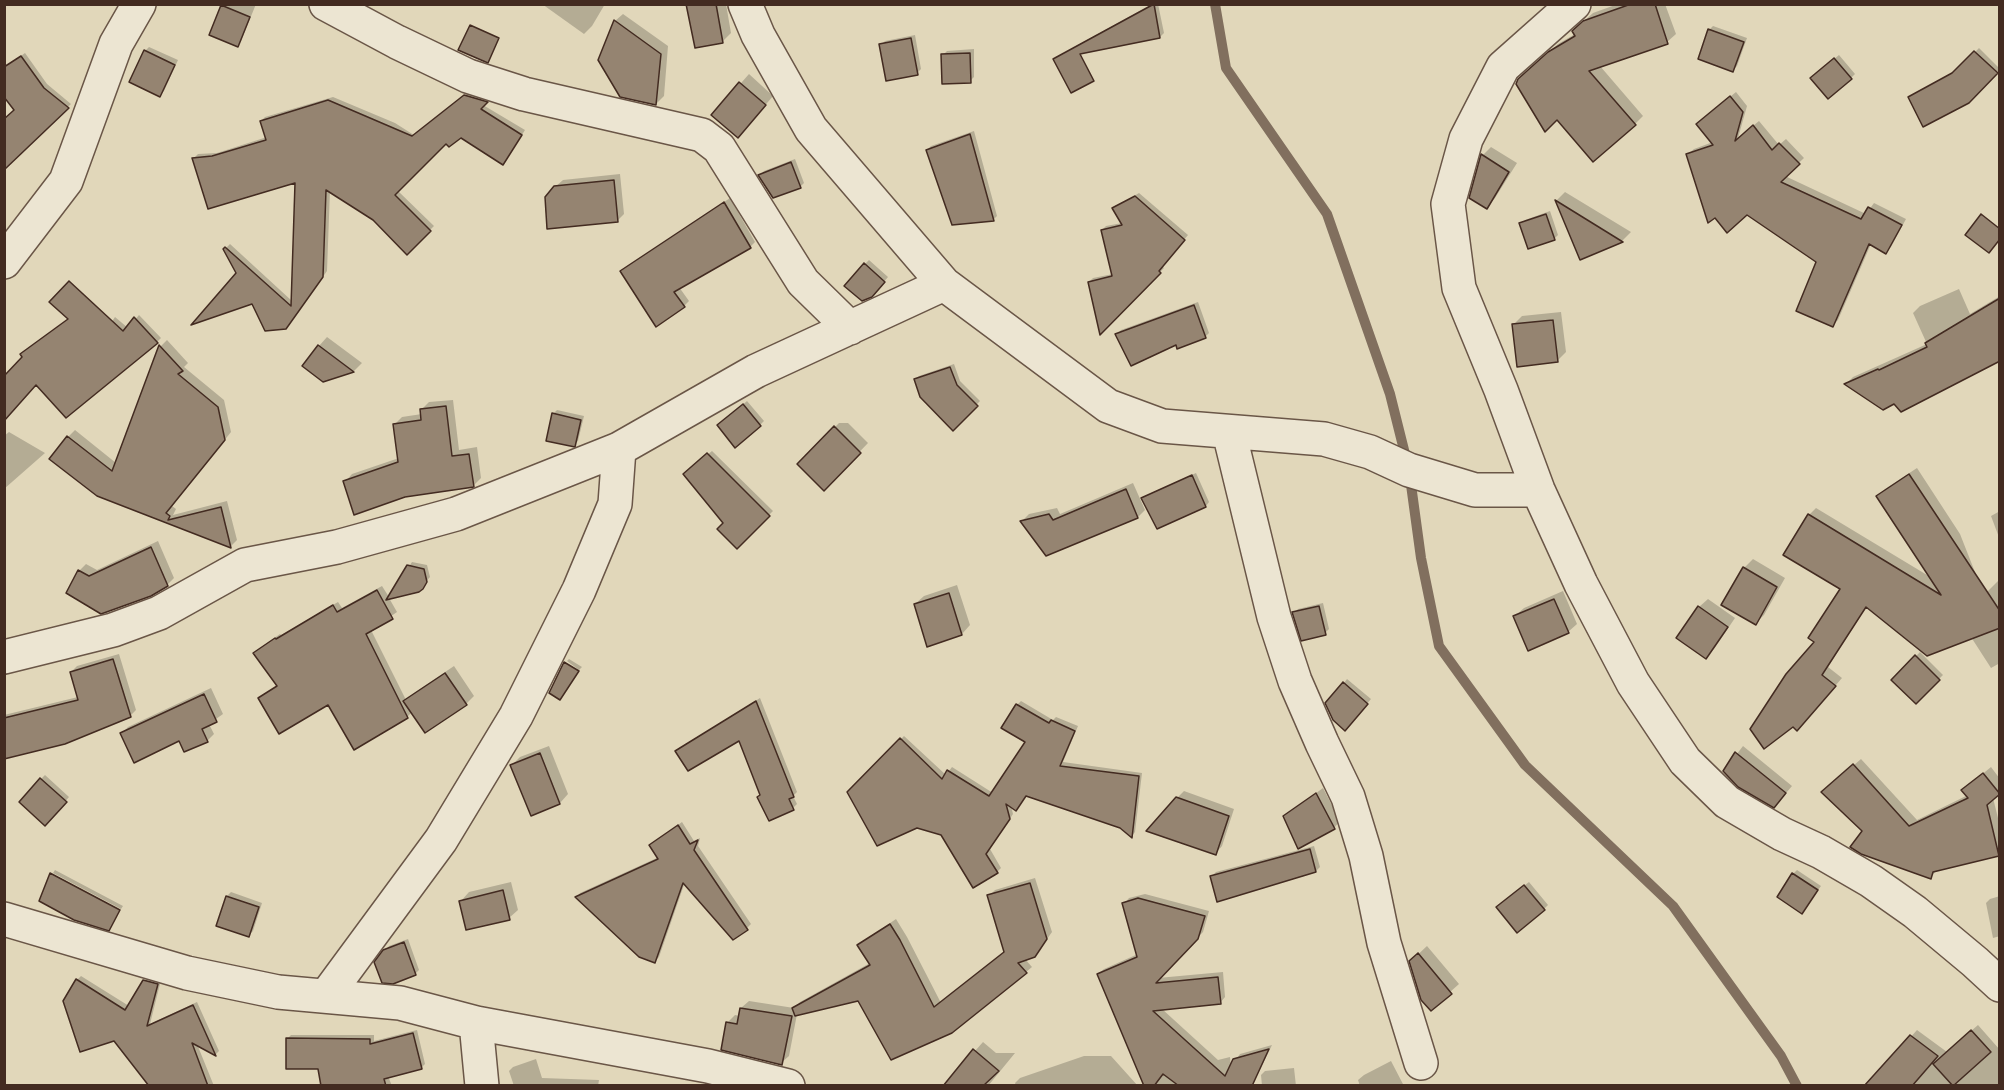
<!DOCTYPE html>
<html>
<head>
<meta charset="utf-8">
<style>
	body { margin:0 }
	#map { position:relative; width:2004px; height:1090px; overflow:hidden; background:#e1d7ba; font-family:Cardo,serif }
	canvas { display:block }
	.frame { position:absolute; inset:0; border:6px solid #432b21; pointer-events:none }
</style>
</head>
<body>
<div id="map">
<canvas width="2004" height="1090"></canvas>
<div class="frame"></div>
</div>
<script>
const c = document.querySelector('canvas').getContext('2d');
c.lineJoin = 'round';
function fill(path, color) { c.fillStyle = color; c.fill(path, 'evenodd'); }
const shape = rows => new Path2D(rows.map(r => 'M' + r).join(''));
function trace(path, color, width, dash) { c.strokeStyle = color; c.lineWidth = width; c.lineCap = dash ? 'butt' : 'round'; c.setLineDash(dash || []); c.stroke(path); }
fill(shape([
	[223,4,256,4,241,41,237,45,211,35],
	[542,4,605,4,592,26,584,34],
	[688,4,726,4,731,33,723,41],
	[1152,4,1158,4,1164,33,1160,37,1072,50,1076,46],
	[1618,4,1665,4,1676,34,1667,42,1600,66,1643,116,1635,124,1528,71,1558,44,1575,34,1582,23,1593,13],
	[623,14,668,46,664,96,656,104,615,21],
	[1713,26,1747,38,1737,66,1733,70,1709,30],
	[915,35,921,69,917,73,881,45,885,41],
	[149,47,178,60,164,91,160,95,145,51],
	[1979,48,2000,69,1968,101,1933,85,1958,70],
	[974,49,974,77,970,81,943,55,947,51],
	[25,53,47,84,71,104,36,138,4,68],
	[1839,55,1855,74,1851,78,1816,74],
	[749,74,773,96,746,128,713,115],
	[470,91,490,98,483,105,525,130,507,159,461,136,446,141,397,190,434,226,407,253,373,219,330,190,327,271,290,323,237,274,225,249,230,244,292,301,296,181,194,158,198,154,217,153,267,137,261,121,265,117,333,97,395,123,417,137,425,126],
	[1736,92,1747,106,1738,138,1759,121,1779,145,1786,139,1804,158,1785,176,1866,214,1874,203,1906,219,1891,247,1886,252,1871,244,1838,320,1833,325,1818,261,1688,154,1694,149,1713,142,1703,119],
	[974,131,997,216,993,220,927,150,931,146],
	[1491,147,1517,163,1495,198,1487,207,1483,155],
	[795,159,804,183,800,187,760,175,764,171],
	[620,174,624,214,617,221,555,187,563,180],
	[1565,192,1631,232,1623,240,1580,258,1557,200],
	[1139,193,1188,235,1162,266,1164,268,1101,332,1089,282,1093,278,1113,274,1102,230,1106,226,1122,223,1114,208],
	[730,198,755,242,750,247,679,287,689,301,684,306,622,271],
	[1550,211,1558,235,1554,239,1521,224,1525,220],
	[869,260,888,277,876,291,865,264],
	[1959,289,1970,314,2000,296,2000,359,1895,403,1846,384,1853,377,1927,344,1913,313,1920,306],
	[1198,302,1209,333,1205,337,1177,343,1117,334,1121,330],
	[1561,312,1566,352,1557,361,1513,325,1522,316],
	[139,315,161,338,157,342,24,357,99,341,115,317,128,328],
	[327,337,362,363,354,371,323,381,319,346],
	[167,340,188,363,184,367,224,400,231,432,172,506,176,509,173,515,227,501,237,540,231,546,98,494,68,437,75,430,116,463,161,346],
	[954,364,960,381,980,401,953,429,915,380,919,376],
	[453,400,459,450,477,447,481,478,474,485,345,482,352,474,399,458,394,425,402,417,422,414,421,410,429,402],
	[747,401,764,421,760,425,723,422],
	[557,410,584,416,578,441,574,445,553,414],
	[839,423,848,423,868,443,824,489,799,464],
	[9,432,45,453,4,489,4,436],
	[712,451,773,511,737,547,725,523,689,470],
	[1917,468,1960,534,1984,595,2000,579,2000,604,1991,612,2000,634,2000,663,1991,668,1971,637,1867,606,1828,667,1842,678,1804,722,1816,642,1842,589,1809,515,1816,508,1932,578,1878,496,1885,489],
	[1196,473,1209,502,1206,506,1143,499,1147,495],
	[1133,483,1145,510,1138,517,1022,521,1029,514,1057,508,1060,514],
	[2000,511,2000,540,1991,516],
	[158,541,174,578,167,585,101,612,79,571,86,564,97,570],
	[1753,559,1785,578,1764,615,1756,623,1744,568],
	[412,562,427,565,430,577,422,586,389,598,397,612,371,630,406,700,414,693,454,666,474,696,466,704,412,712,407,717,328,703,259,698,278,685,255,653,260,648,280,634,281,635,338,602,342,608,382,586,389,597],
	[957,585,970,625,962,634,915,604,924,596],
	[1563,591,1577,624,1568,632,1515,616,1524,608],
	[1708,599,1735,618,1714,649,1706,657,1699,607],
	[1323,603,1329,629,1325,633,1294,613,1298,609],
	[1920,652,1943,675,1916,702,1893,680],
	[119,654,136,710,130,716,4,749,4,715,78,697,71,672,77,666],
	[569,659,582,667,579,670,567,661],
	[1347,679,1371,699,1353,720,1344,683],
	[211,688,223,714,209,724,214,734,207,741,122,733,128,727],
	[760,698,797,792,793,796,797,804,793,808,769,819,740,739,677,751],
	[1021,701,1053,720,1056,717,1078,726,1063,762,1142,773,1135,832,1132,836,1121,826,1027,795,1011,806,1013,814,990,849,1001,868,997,872,942,833,849,792,904,736,946,775,952,767,993,793,1028,742,1017,705],
	[549,746,568,794,560,803,512,765,520,757],
	[1743,746,1792,786,1781,799,1724,771],
	[1861,759,1917,820,1968,795,1963,790,1991,767,2000,779,2000,793,1993,798,2000,826,2000,853,1937,870,1931,877,1864,831,1830,786],
	[45,775,69,797,49,820,41,779],
	[1323,788,1340,821,1334,828,1288,814],
	[1184,791,1234,809,1222,846,1216,853,1177,798],
	[682,822,694,841,700,838,698,846,751,924,747,928,685,882,659,957,655,961,577,897,580,893,659,857,651,845],
	[1314,846,1320,867,1316,871,1212,876,1216,872],
	[55,870,123,906,121,909,53,873],
	[1797,870,1821,886,1802,912,1793,874],
	[1035,878,1052,932,1040,949,1025,959,1032,967,1026,972,951,1032,859,999,797,1014,789,1056,781,1063,727,1023,735,1015,740,1016,741,1008,749,1001,794,1008,800,1002,870,963,858,945,896,919,907,937,941,1003,1005,951,989,896,995,890],
	[511,882,518,910,509,918,461,901,469,892],
	[1529,882,1548,905,1544,909,1502,903],
	[231,892,262,903,253,931,249,935,227,896],
	[1145,894,1209,911,1203,932,1158,978,1223,972,1225,997,1220,1003,1162,1009,1218,1060,1230,1057,1231,1067,1240,1054,1272,1045,1252,1086,1145,1086,1098,974,1104,969,1138,954,1124,904,1129,898],
	[2000,896,2000,936,1993,938,1986,903,1990,899],
	[408,939,419,970,415,974,385,951,389,946],
	[1427,946,1459,984,1431,1009,1411,961],
	[81,976,129,1006,148,976,161,980,150,1024,197,1002,219,1051,216,1054,197,1044,214,1086,155,1086,77,980],
	[1978,1025,2000,1050,2000,1086,1867,1086,1917,1030,1947,1052],
	[417,1030,425,1064,421,1068,388,1076,392,1086,323,1086,319,1067,287,1039,291,1035,374,1035,374,1041],
	[983,1042,996,1053,1015,1053,988,1086,944,1086],
	[1084,1056,1111,1056,1138,1086,1016,1086,1015,1083,1020,1078],
	[536,1059,542,1078,599,1080,598,1086,514,1086,509,1071,513,1067],
	[1391,1061,1404,1086,1360,1086,1358,1080,1364,1075],
	[1294,1068,1296,1086,1262,1086,1261,1075,1265,1071]
]), '#0003');
trace(shape([
	[1215,4,1226,68,1327,214,1390,394,1409,470,1421,558,1439,646,1525,765,1673,906,1781,1056,1797,1086]
]), '#816f5e', 10);
const building = shape([
	[686,4,716,4,723,43,695,48,686,4],
	[1154,4,1160,38,1080,54,1094,81,1071,93,1053,59,1154,4],
	[1631,4,1655,4,1668,44,1589,71,1636,125,1593,162,1557,120,1545,132,1516,84,1518,79,1548,52,1575,36,1572,31,1583,21,1631,4],
	[221,5,250,17,238,47,209,35,221,5],
	[614,20,661,54,656,105,620,97,598,60,614,20],
	[470,25,499,38,488,63,458,50,470,25],
	[1708,29,1744,42,1733,72,1698,59,1708,29],
	[911,38,918,75,886,81,879,44,911,38],
	[144,50,175,65,160,97,129,82,144,50],
	[1974,51,1998,73,1969,103,1923,127,1908,97,1952,73,1974,51],
	[970,53,971,83,942,84,941,54,970,53],
	[21,56,44,88,69,108,4,170,4,119,14,110,4,97,4,67,21,56],
	[1834,58,1852,79,1828,99,1810,78,1834,58],
	[739,82,766,105,738,138,711,115,739,82],
	[464,95,488,102,481,109,522,135,503,165,461,138,449,147,446,144,395,195,431,231,407,255,373,220,326,190,323,277,286,329,265,331,252,304,191,325,236,273,223,249,225,247,291,306,295,183,208,209,192,158,212,156,266,140,260,121,328,100,412,136,464,95],
	[1730,96,1743,112,1735,141,1753,125,1772,150,1779,143,1800,164,1781,182,1861,219,1868,207,1902,225,1886,254,1869,244,1833,327,1796,311,1816,262,1747,215,1727,233,1715,218,1708,223,1686,154,1713,145,1696,124,1730,96],
	[970,134,994,221,952,225,926,150,970,134],
	[1481,154,1509,172,1487,209,1469,198,1481,154],
	[791,162,801,188,773,198,758,175,791,162],
	[614,180,618,222,547,229,545,197,554,186,614,180],
	[1135,196,1185,240,1159,271,1161,273,1100,335,1088,282,1112,276,1101,230,1122,225,1112,208,1135,196],
	[1555,200,1623,242,1580,260,1555,200],
	[724,202,751,248,674,292,685,307,656,327,620,271,724,202],
	[1546,214,1555,240,1528,249,1519,223,1546,214],
	[1981,214,2000,229,2000,239,1989,253,1965,235,1981,214],
	[864,263,885,282,872,297,862,301,844,286,864,263],
	[69,281,123,331,134,317,158,343,66,418,36,385,4,421,4,376,22,357,20,354,68,319,49,302,69,281],
	[2000,298,2000,361,1901,412,1894,404,1883,410,1844,384,1878,369,1879,370,1927,347,1925,343,2000,298],
	[1194,305,1206,338,1177,349,1176,345,1131,366,1115,334,1194,305],
	[1553,320,1558,362,1517,367,1512,324,1553,320],
	[159,345,183,371,178,374,218,407,225,440,166,513,170,516,168,520,221,507,231,548,97,496,49,459,67,436,112,471,159,345],
	[318,345,354,372,323,382,302,366,318,345],
	[950,367,957,385,978,406,953,431,920,397,914,379,950,367],
	[743,404,761,426,735,448,717,425,743,404],
	[446,406,452,456,469,454,474,487,405,497,354,515,343,481,398,462,393,424,421,420,420,409,446,406],
	[552,413,581,420,575,447,546,441,552,413],
	[834,426,861,453,824,491,797,464,834,426],
	[707,453,770,516,737,549,717,529,723,523,683,474,707,453],
	[1909,474,2000,611,2000,628,1927,656,1866,607,1822,675,1836,686,1797,731,1793,727,1764,749,1750,729,1786,674,1814,642,1808,638,1840,589,1783,555,1808,514,1941,595,1876,496,1909,474],
	[1192,475,1206,507,1157,529,1141,498,1192,475],
	[1126,489,1138,518,1046,556,1020,521,1049,514,1053,520,1126,489],
	[151,547,168,586,151,596,101,614,66,593,78,570,89,576,151,547],
	[407,565,424,569,427,582,423,589,419,592,386,600,407,565],
	[1743,567,1777,587,1756,625,1721,605,1743,567],
	[377,590,393,619,366,634,408,718,354,750,328,705,279,734,258,698,277,686,253,653,275,638,276,639,333,605,337,612,377,590],
	[949,593,962,635,927,647,914,604,949,593],
	[1554,599,1569,633,1528,651,1513,616,1554,599],
	[1319,606,1326,635,1301,641,1292,612,1319,606],
	[1698,606,1728,627,1706,659,1676,638,1698,606],
	[1915,655,1940,680,1916,704,1891,680,1915,655],
	[113,659,131,717,65,744,4,759,4,718,78,700,70,672,113,659],
	[564,662,579,671,560,700,549,693,564,662],
	[445,673,467,705,425,733,403,701,445,673],
	[1343,682,1368,704,1345,731,1333,720,1325,703,1343,682],
	[204,694,217,722,202,729,208,742,184,752,179,741,134,763,120,733,204,694],
	[756,701,794,797,789,799,794,810,769,821,757,797,760,795,739,741,688,771,675,751,756,701],
	[1016,704,1049,723,1051,720,1075,731,1060,766,1139,776,1132,838,1120,828,1026,796,1016,811,1006,804,1010,819,986,854,998,873,973,888,941,835,917,828,877,846,847,792,900,738,942,779,947,770,989,796,1025,742,1001,728,1016,704],
	[1735,752,1786,793,1774,808,1738,787,1723,771,1735,752],
	[540,753,560,804,531,816,510,765,540,753],
	[1853,764,1909,826,1968,798,1961,790,1983,773,2000,794,1987,805,1999,856,1933,872,1931,879,1861,854,1850,847,1862,831,1821,792,1853,764],
	[40,778,67,802,45,826,19,802,40,778],
	[1316,793,1335,829,1298,849,1283,816,1316,793],
	[1176,797,1229,816,1216,855,1146,831,1176,797],
	[678,825,690,844,698,840,694,850,748,930,733,940,683,883,655,963,639,957,575,897,658,859,649,845,678,825],
	[1310,849,1316,872,1217,902,1210,876,1310,849],
	[50,873,120,910,109,931,74,920,39,901,50,873],
	[1792,873,1818,890,1802,914,1777,897,1792,873],
	[1030,883,1047,939,1035,957,1018,963,1027,973,952,1033,891,1060,858,1001,795,1016,792,1008,870,965,857,945,890,924,900,940,934,1007,1004,952,987,895,1030,883],
	[1524,885,1545,910,1517,933,1496,907,1524,885],
	[503,890,510,920,466,930,459,901,503,890],
	[226,896,259,907,249,937,216,926,226,896],
	[1138,898,1205,916,1198,939,1156,983,1218,977,1221,1004,1153,1011,1225,1076,1233,1059,1269,1049,1252,1086,1179,1086,1163,1074,1154,1086,1144,1086,1097,974,1137,957,1122,903,1138,898],
	[404,942,416,975,393,984,382,983,374,962,383,950,404,942],
	[1418,953,1452,994,1431,1011,1421,1000,1409,961,1418,953],
	[76,979,125,1010,143,980,158,984,147,1026,193,1005,216,1056,192,1043,208,1086,149,1086,114,1041,80,1052,63,1001,76,979],
	[740,1008,792,1016,782,1065,721,1050,726,1022,737,1024,740,1008],
	[1971,1030,1991,1052,1953,1086,1933,1064,1971,1030],
	[413,1033,422,1069,384,1079,386,1086,321,1086,318,1069,286,1069,286,1038,370,1039,370,1044,413,1033],
	[1910,1035,1938,1056,1912,1086,1864,1086,1910,1035],
	[973,1049,999,1071,983,1086,943,1086,973,1049]
]);
fill(building, '#958471');
trace(building, '#432b21', 1.5);
const minor = shape([
	[326,4,397,42,468,76,524,94,702,135,719,148,803,282,850,328],
	[745,4,758,35,811,129,944,284],
	[1574,4,1503,67,1466,139,1448,204,1459,288,1501,390,1538,490,1581,584,1633,683,1685,761,1727,802,1782,834,1821,852,1871,881,1915,912,1975,962,2000,985],
	[4,262,66,181,116,44,139,4],
	[1229,432,1274,617,1295,681,1322,743,1348,797,1366,856,1384,943,1421,1063],
	[4,657,113,630,159,613,245,565,337,547,456,514,619,449,756,371,944,284,1108,406,1162,426,1324,439,1370,452,1409,470,1475,490,1538,490],
	[4,919,187,973,278,992,400,1003,476,1023,708,1066,788,1086],
	[326,996,441,840,516,716,579,590,615,504,619,449],
	[476,1023,482,1086]
]);
trace(minor, '#6a5647', 36);
trace(minor, '#ece5d2', 33);
</script>
</body>
</html>
